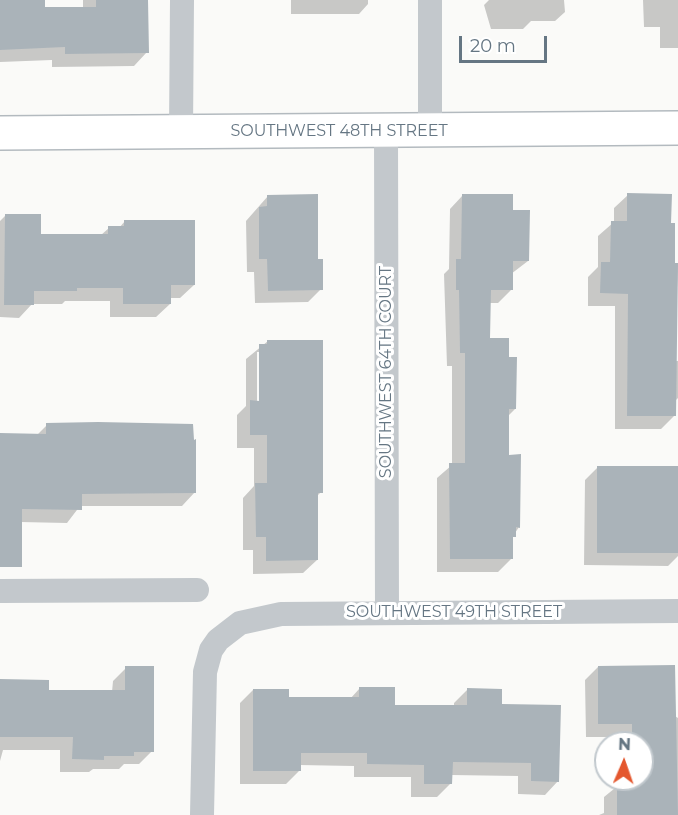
<!DOCTYPE html>
<html>
<head>
<meta charset="utf-8">
<style>
	body { margin:0 }
	#map { position:relative; width:678px; height:815px; overflow:hidden; background:#fafaf8; font-family:Montserrat,sans-serif }
	canvas { display:block }
	.north { position:absolute; left:594px; top:731px; width:60px; height:60px; box-sizing:border-box; background:#fff; border:2px solid #c1c8cd; border-radius:50%; rotate:2deg; font-size:16px; font-weight:700; line-height:24px; text-align:center; color:#657683 }
	.north::after { content:''; display:block; margin:auto; width:21px; height:27px; background:#e4572e; clip-path:polygon(50% 0,100% 100%,50% 72%,0 100%) }
	.scale { position:absolute; left:459px; top:36px; width:88px; height:27px; box-sizing:border-box; border:3px solid #657683; border-top:0; padding-left:8px; font-size:18px; line-height:21px; white-space:nowrap; color:#657683; -webkit-text-stroke:4px #fff; paint-order:stroke }
</style>
</head>
<body>
<div id="map">
<canvas width="678" height="815"></canvas>
<div class="north">N</div>
<div class="scale">20 m</div>
</div>
<script>
const c = document.querySelector('canvas').getContext('2d');
c.lineJoin = 'round';
function fill(path, color) { c.fillStyle = color; c.fill(path, 'evenodd'); }
const shape = rows => new Path2D(rows.map(r => 'M' + r).join(''));
function trace(path, color, width, dash) { c.strokeStyle = color; c.lineWidth = width; c.lineCap = dash ? 'butt' : 'round'; c.setLineDash(dash || []); c.stroke(path); }
function write(font, color, halo, rows, align = 'center') {
  c.font = font + ' Montserrat,sans-serif'; c.lineWidth = 6; c.setLineDash([]); c.textBaseline = 'middle'; c.strokeStyle = halo; c.fillStyle = color; for (const [text, x, y, turn = 0] of rows) {
    c.save(); c.translate(x, y); c.rotate((+turn || 0) * Math.PI / 180); c.textAlign = isNaN(turn) ? turn : align; if (halo) c.strokeText(text, 0, 0); c.fillText(text, 0, 0); c.restore();
  }
}
fill(shape([
	[0,0,33,0,44,9,83,8,83,0,147,0,147,52,134,66,52,67,52,60,0,62],
	[291,0,368,0,368,4,359,14,291,14],
	[489,0,564,0,565,12,555,21,531,21,523,29,491,29,484,5],
	[643,0,678,0,678,48,660,48,660,27,644,27],
	[463,195,512,212,528,261,511,274,511,290,498,303,489,303,489,339,507,358,515,409,508,416,508,456,519,527,511,539,511,559,498,572,437,572,437,478,452,465,452,366,447,366,444,274,449,269,450,209],
	[628,195,670,224,673,264,678,265,674,361,678,361,678,398,674,402,674,416,661,429,615,429,615,306,588,306,588,277,598,267,598,236,614,222,614,208],
	[268,196,316,260,321,289,308,302,255,303,254,272,247,272,246,221],
	[5,216,40,236,101,235,109,228,119,228,125,221,194,285,180,298,170,298,170,304,156,317,110,317,110,301,65,301,62,304,32,304,19,318,0,317,0,221],
	[268,341,321,492,316,497,317,560,303,573,253,574,253,550,243,550,243,498,254,486,254,448,237,448,237,415,246,406,246,359],
	[257,352,260,352,260,408,257,408],
	[47,425,195,492,182,506,80,506,67,523,20,522,0,539,0,435,37,435],
	[598,467,678,467,678,556,668,566,584,565,585,480],
	[598,667,678,718,678,815,599,815,604,813,604,797,620,784,620,779,642,779,642,743,620,743,620,737,586,737,585,680],
	[126,668,152,751,139,764,124,764,119,769,93,769,89,772,60,772,60,750,3,750,0,761,0,681,47,691,112,692,113,681],
	[360,688,394,707,454,707,454,703,468,689,500,706,558,781,545,795,518,794,518,776,451,775,451,783,437,797,411,797,411,777,354,777,354,766,299,765,299,771,286,784,240,784,240,703,253,690,288,698,350,699]
]), '#0003');
fill(shape([
	[0,0,45,0,45,7,96,7,96,0,148,0,149,53,65,54,65,47,0,50],
	[627,193,672,194,671,223,675,223,675,263,678,263,676,416,627,416,628,294,600,293,601,262,610,262,611,221,627,221],
	[318,194,318,259,323,259,323,290,268,291,267,259,259,259,259,207,267,206,267,195],
	[462,194,513,194,513,210,530,210,529,261,513,261,513,290,491,290,490,338,509,338,509,357,517,357,516,409,509,409,509,455,521,454,520,528,516,527,516,537,513,537,513,559,450,559,449,463,465,463,465,353,460,353,459,290,456,290,456,259,461,259],
	[5,214,41,214,41,234,108,234,108,226,124,226,124,220,195,220,195,285,171,285,171,304,123,304,123,288,77,288,77,291,34,291,34,305,4,305],
	[267,340,323,340,323,493,318,493,318,560,266,561,266,537,256,537,255,483,267,483,267,435,250,435,250,400,259,401,259,344,267,344],
	[98,422,193,424,194,440,196,439,196,493,82,494,82,510,22,509,22,567,0,567,0,433,46,434,46,423],
	[597,466,678,466,678,553,597,553],
	[675,665,678,815,617,815,617,783,632,783,632,779,642,779,642,743,632,743,632,724,598,724,598,666],
	[125,666,154,666,154,752,134,752,134,756,104,756,104,760,72,759,73,737,0,737,0,679,49,680,49,690,125,690],
	[359,687,395,687,395,705,467,705,467,688,502,689,502,704,561,705,559,782,531,781,531,763,453,762,452,784,424,784,424,765,367,764,367,753,301,753,301,771,253,771,253,689,289,689,289,697,359,697]
]), '#aab3b9');
const secondary = shape([
	[0,133,678,128]
]);
trace(secondary, '#b3babf', 36);
trace(shape([
	[386,131,387,613],
	[430,131,430,0],
	[181,132,182,0],
	[0,591,197,590],
	[202,815,205,672,211,650,218,640,240,623,281,614,678,611]
]), '#c3c8cc', 24);
trace(secondary, '#fff', 33);
write('16px', '#657683', '#fff', [
	["SOUTHWEST 48TH STREET",339,131],
	["SOUTHWEST 64TH COURT",386,372,-90],
	["SOUTHWEST 49TH STREET",454,612]
]);
</script>
</body>
</html>
